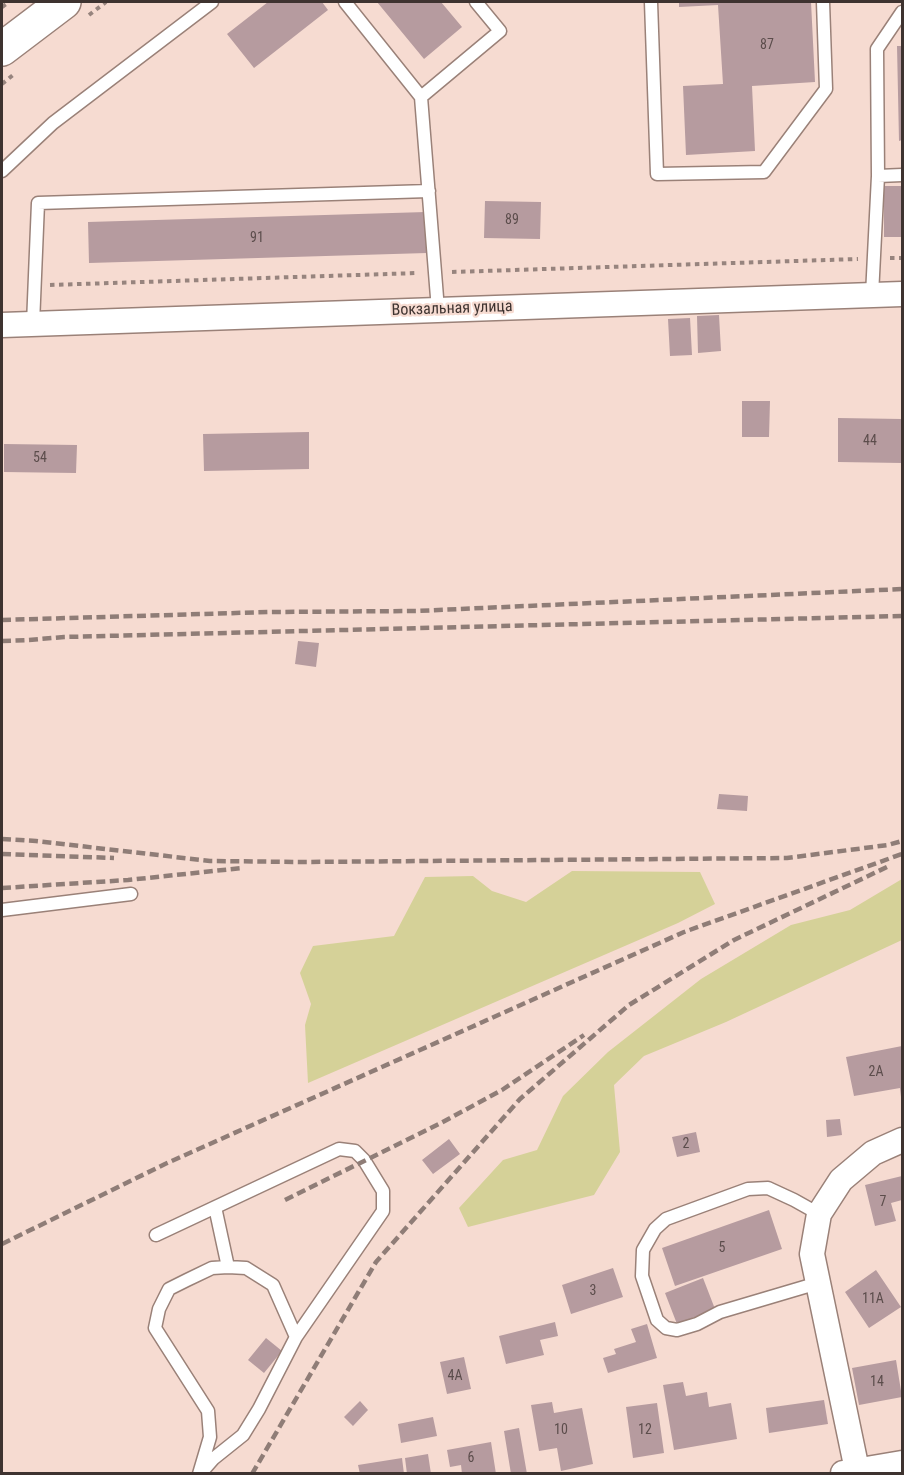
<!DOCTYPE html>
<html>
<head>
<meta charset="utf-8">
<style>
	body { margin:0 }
	#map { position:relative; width:904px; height:1475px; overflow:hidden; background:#f6dbd1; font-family:"Roboto Condensed",sans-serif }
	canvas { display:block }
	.frame { position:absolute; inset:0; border:3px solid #3e3330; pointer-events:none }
</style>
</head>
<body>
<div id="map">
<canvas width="904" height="1475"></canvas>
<div class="frame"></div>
</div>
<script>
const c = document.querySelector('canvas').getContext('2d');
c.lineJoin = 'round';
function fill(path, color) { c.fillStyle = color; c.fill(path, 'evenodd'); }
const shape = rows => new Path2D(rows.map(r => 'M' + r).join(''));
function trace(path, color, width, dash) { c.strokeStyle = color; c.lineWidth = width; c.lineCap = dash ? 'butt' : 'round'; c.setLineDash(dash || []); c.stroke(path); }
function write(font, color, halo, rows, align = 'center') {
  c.font = font + ' "Roboto Condensed",sans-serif'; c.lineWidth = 4.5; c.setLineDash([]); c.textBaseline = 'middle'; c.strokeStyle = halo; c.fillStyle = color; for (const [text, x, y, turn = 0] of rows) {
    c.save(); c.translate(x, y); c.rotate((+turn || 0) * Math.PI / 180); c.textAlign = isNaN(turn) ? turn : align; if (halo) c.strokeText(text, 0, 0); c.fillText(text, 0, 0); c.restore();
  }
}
fill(shape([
	[572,871,700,872,715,904,678,923,308,1083,305,1025,311,1004,300,973,313,946,394,936,425,877,473,876,492,891,526,902],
	[902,879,902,940,726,1022,644,1056,614,1085,620,1152,594,1195,468,1227,459,1208,503,1160,537,1150,563,1096,608,1052,701,979,791,925,850,910]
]), '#d5d198');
fill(shape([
	[268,2,322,2,328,10,254,68,227,34],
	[377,2,441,2,462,27,424,59],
	[679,2,811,2,815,82,752,86,755,151,686,155,683,86,723,84,718,5,679,7],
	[897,46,902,46,902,140,899,141],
	[884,186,902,186,902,237,884,237],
	[485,201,541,202,540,239,484,238],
	[426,212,427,253,89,263,88,222],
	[719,315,721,351,698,353,697,316],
	[690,318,692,355,670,356,668,319],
	[742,401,770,401,769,437,742,437],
	[838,418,902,419,902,463,838,462],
	[309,432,309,469,204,471,203,434],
	[4,444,77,445,76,473,4,472],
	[298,641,319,643,316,667,295,664],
	[719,794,748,796,747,811,717,809],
	[902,1046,902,1097,901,1097,900,1088,854,1096,846,1057],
	[840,1119,842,1135,827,1137,826,1120],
	[696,1132,700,1152,677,1157,672,1137],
	[449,1139,460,1154,433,1174,422,1160],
	[902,1176,902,1200,891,1203,896,1221,875,1226,865,1185],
	[769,1210,782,1249,675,1286,662,1248],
	[613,1268,623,1297,571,1314,562,1285],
	[876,1270,901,1307,869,1328,845,1292],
	[703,1278,715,1309,677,1324,665,1293],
	[555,1322,558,1336,540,1340,544,1355,506,1364,499,1336],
	[647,1324,657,1358,608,1373,603,1358,616,1354,614,1349,636,1342,631,1329],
	[266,1338,282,1351,264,1373,248,1360],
	[464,1357,471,1389,447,1394,440,1362],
	[896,1360,902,1397,859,1405,852,1368],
	[683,1382,686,1396,707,1392,709,1407,731,1403,737,1439,674,1450,663,1385],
	[824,1400,828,1424,769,1433,766,1408],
	[360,1401,368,1410,353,1426,344,1417],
	[552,1402,554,1413,582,1408,593,1464,561,1471,557,1448,539,1451,531,1405],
	[657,1403,664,1453,633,1458,626,1407],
	[433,1417,437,1436,401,1443,398,1424],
	[519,1428,527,1474,511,1474,504,1431],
	[491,1442,496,1474,462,1474,461,1465,450,1467,447,1450],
	[428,1454,431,1474,407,1474,405,1458],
	[402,1458,404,1474,360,1474,358,1465]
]), '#b69b9f');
const service = shape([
	[345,2,421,97,438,310],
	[651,2,657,174,764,172,826,89,823,2],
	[902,12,877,49,878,176,902,175],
	[421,97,500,31,476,2],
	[2,171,53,123,212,2],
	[872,295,878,176],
	[33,324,38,203,429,191],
	[2,910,131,894],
	[215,1207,228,1267],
	[156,1235,339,1149,355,1151,364,1160,383,1191,383,1211,296,1337],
	[818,1283,720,1312,697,1324,677,1330,666,1328,657,1320,642,1276,643,1250,655,1229,666,1219,748,1189,768,1188,794,1200,819,1214],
	[199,1474,210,1437,208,1411,155,1328,159,1309,169,1289,187,1280,212,1268,228,1267,246,1268,273,1285,296,1337,259,1409,243,1435,213,1459,200,1474]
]);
const minor = shape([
	[2,325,902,294],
	[857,1470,812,1254,819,1214,841,1180,873,1153,902,1140],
	[843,1473,902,1463]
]);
const secondary = shape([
	[2,49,64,2]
]);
trace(service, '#9a8178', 15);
trace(minor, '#9a8178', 27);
trace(secondary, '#9a8178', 36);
trace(shape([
	[2,7,9,2],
	[89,15,106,2],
	[2,84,13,75],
	[890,258,902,258],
	[452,272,858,259],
	[50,285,418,273]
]), '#97847e', 4, [4.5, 4.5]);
trace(service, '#fff', 12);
trace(minor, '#fff', 24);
trace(secondary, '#fff', 33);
trace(shape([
	[2,620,269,612,416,611,902,589],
	[2,641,29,640,64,637,902,616],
	[2,839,36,841,210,861,304,862,787,858,888,845,902,841],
	[2,854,114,858],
	[2,888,128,880,242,868],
	[285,1200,441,1123,502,1090,584,1035],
	[2,1244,165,1164,684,932,902,854],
	[252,1474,376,1262,520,1099,629,1005,734,940,889,866]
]), '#8f7d77', 4.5, [9, 4.5]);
write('14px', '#5c4d4c', null, [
	["87",767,45],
	["89",512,220],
	["91",257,238],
	["44",870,441],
	["54",40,458],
	["2А",876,1072],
	["2",686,1144],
	["7",883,1202],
	["5",722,1248],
	["3",593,1291],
	["11А",873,1299],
	["4А",455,1376],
	["14",877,1382],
	["10",561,1430],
	["12",645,1430],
	["6",471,1458]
]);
write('16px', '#3e3330', '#f6dbd1', [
	["Вокзальная улица",452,309,-2]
]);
</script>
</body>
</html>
